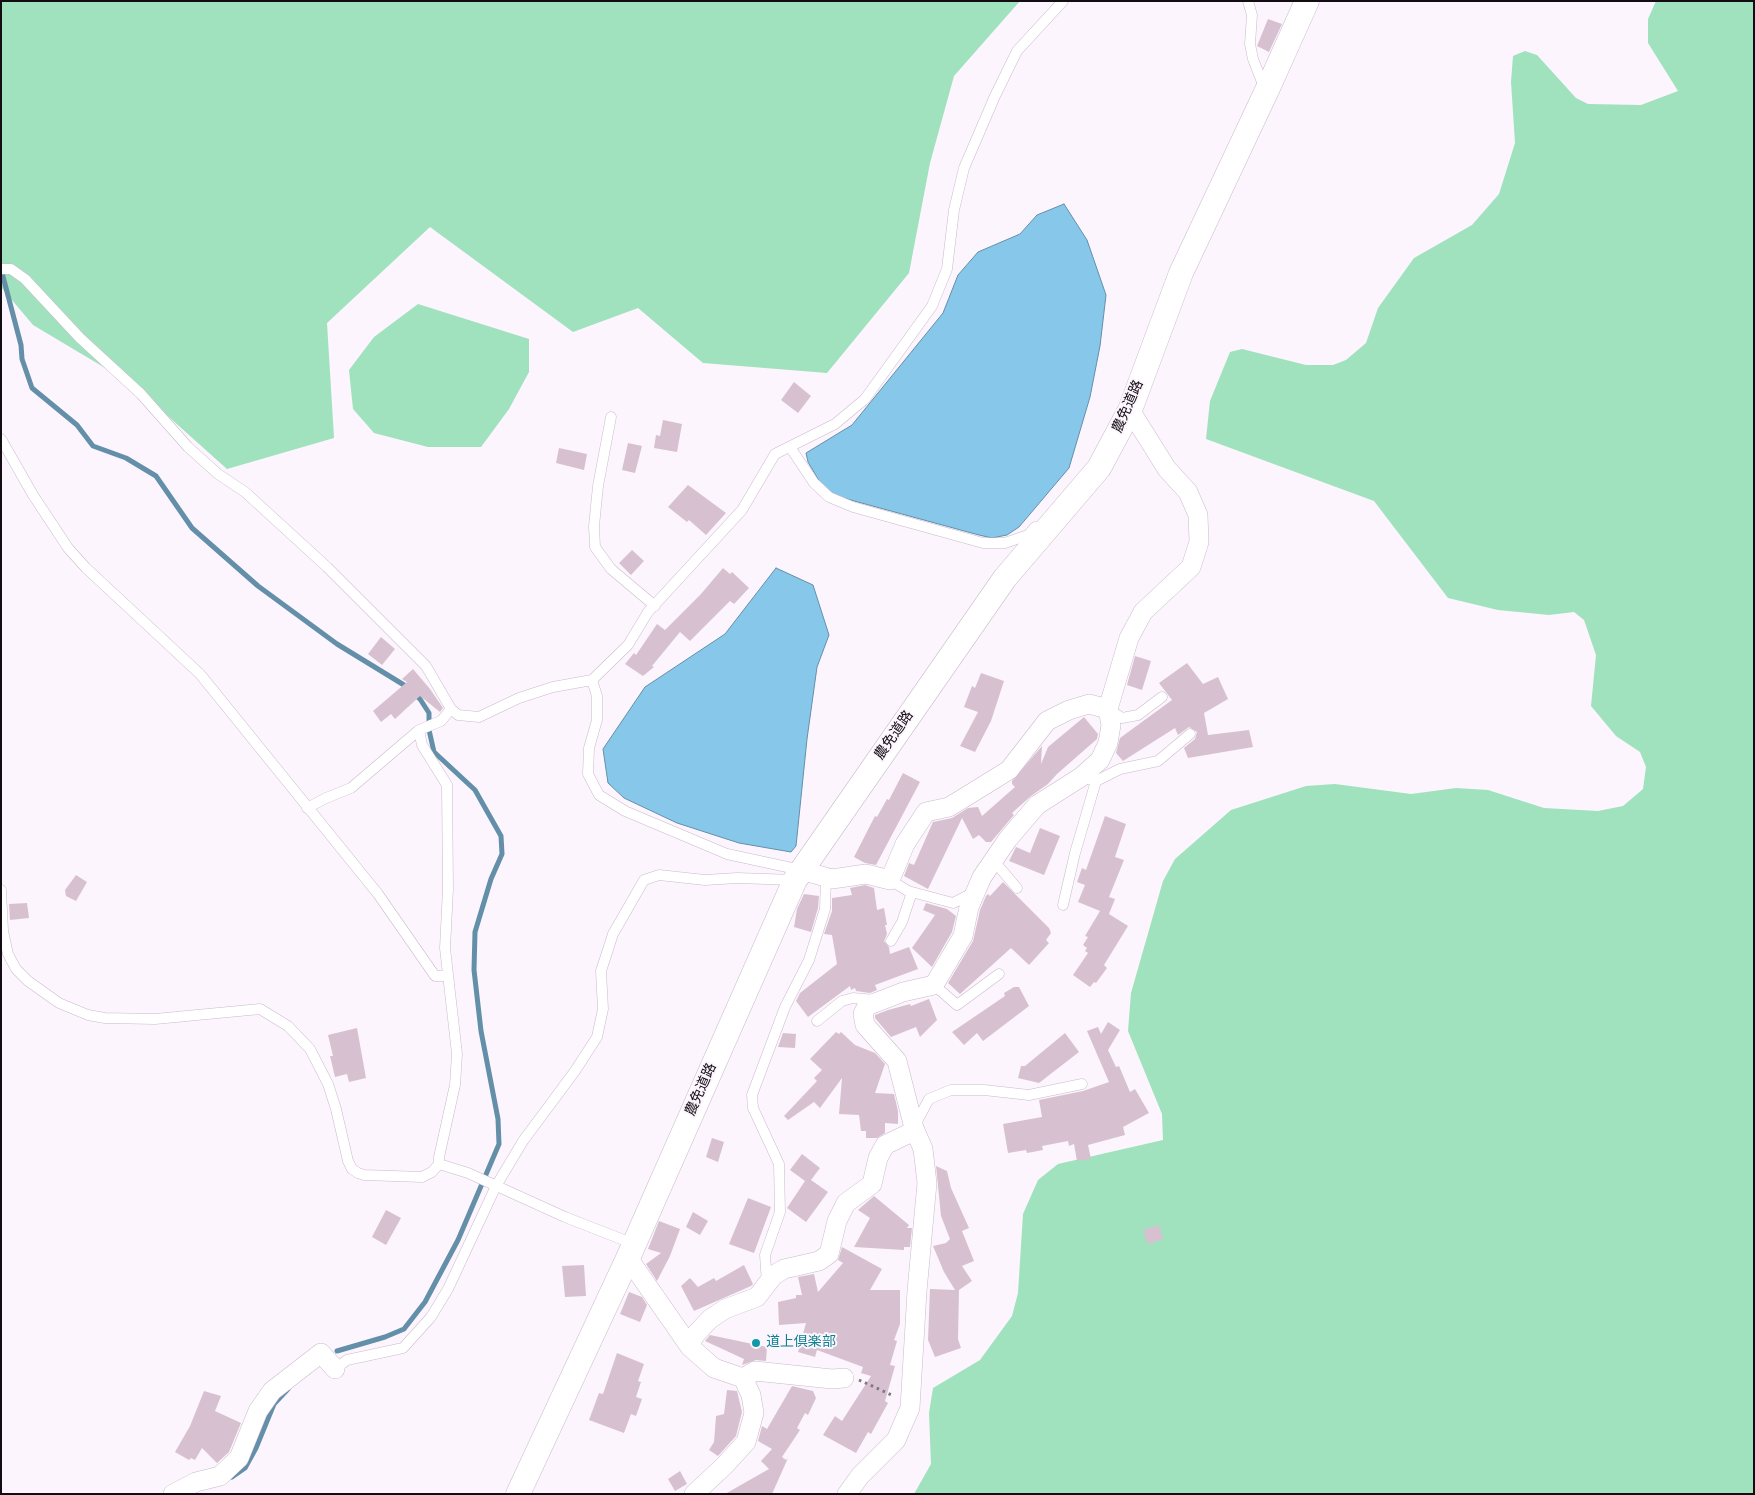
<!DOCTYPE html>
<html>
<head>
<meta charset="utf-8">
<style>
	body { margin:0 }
	#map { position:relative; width:1755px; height:1495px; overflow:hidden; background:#fcf5fd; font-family:Overpass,sans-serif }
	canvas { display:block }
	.frame { position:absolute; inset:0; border:2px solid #130d13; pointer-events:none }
</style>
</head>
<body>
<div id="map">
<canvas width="1755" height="1495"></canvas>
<div class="frame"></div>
</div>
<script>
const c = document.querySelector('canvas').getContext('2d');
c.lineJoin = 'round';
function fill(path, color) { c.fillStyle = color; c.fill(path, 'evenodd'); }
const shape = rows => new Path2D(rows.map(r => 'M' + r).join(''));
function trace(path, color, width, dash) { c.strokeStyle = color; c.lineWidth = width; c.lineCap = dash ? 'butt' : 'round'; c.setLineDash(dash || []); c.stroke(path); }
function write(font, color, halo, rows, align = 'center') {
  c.font = font + ' Overpass,"Noto Sans JP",sans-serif'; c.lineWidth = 4; c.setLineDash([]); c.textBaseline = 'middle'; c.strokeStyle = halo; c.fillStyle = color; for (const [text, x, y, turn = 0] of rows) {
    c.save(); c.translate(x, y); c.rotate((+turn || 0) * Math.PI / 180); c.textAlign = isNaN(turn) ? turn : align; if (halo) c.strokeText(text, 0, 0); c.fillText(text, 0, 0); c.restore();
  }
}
fill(shape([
	[1,1,1020,1,954,76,930,163,909,273,827,373,703,363,638,308,573,332,430,227,327,323,334,438,227,469,132,384,33,325,1,287],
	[1656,1,1754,1,1754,1494,914,1494,931,1464,929,1413,933,1388,980,1360,1012,1316,1018,1293,1023,1214,1038,1180,1058,1164,1163,1140,1162,1114,1128,1031,1131,993,1163,881,1175,859,1231,810,1306,786,1335,784,1411,794,1456,788,1488,790,1544,808,1598,811,1623,806,1643,789,1646,767,1640,752,1616,736,1591,706,1596,655,1584,620,1574,612,1549,615,1498,610,1448,598,1374,501,1206,439,1210,401,1230,352,1242,349,1306,365,1333,365,1346,360,1366,343,1378,308,1414,258,1472,225,1499,194,1515,143,1511,82,1513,56,1525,51,1537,55,1576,98,1588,104,1641,105,1678,91,1648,43,1648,19],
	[418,304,529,339,529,372,509,409,481,447,428,447,374,433,353,409,349,370,374,337]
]), '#a0e1be');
const water = shape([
	[1064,204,1087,240,1106,295,1100,346,1090,397,1069,468,1019,527,1007,535,992,538,979,535,836,496,822,486,808,462,806,453,852,425,943,313,958,275,978,252,1020,234,1037,215,1064,204],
	[776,568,813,585,829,635,817,667,807,739,796,846,791,852,739,843,677,823,624,798,608,783,603,749,645,687,725,634,776,568]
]);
fill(water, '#87c7e9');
trace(water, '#648fa9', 1);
trace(shape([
	[1,269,21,345,22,359,32,388,77,425,93,446,126,458,156,476,192,528,258,586,337,644,404,685,420,699,429,713,429,730,434,752,475,790,501,836,502,854,491,879,475,932,474,970,481,1031,498,1119,499,1144,458,1240,425,1302,404,1329,385,1337,337,1351],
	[232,1477,245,1468,256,1448,274,1404,288,1389]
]), '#648fa9', 5);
fill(shape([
	[1268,19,1282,24,1269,52,1257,46],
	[794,382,811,396,798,413,781,400],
	[663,420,682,424,677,452,654,448,656,435,660,436],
	[628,443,642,446,635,473,622,470],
	[559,448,587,454,584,470,556,463],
	[688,485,726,513,706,535,689,520,687,522,668,507],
	[632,550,644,561,631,575,619,563],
	[723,568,730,574,732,572,749,588,734,604,730,601,690,641,680,632,652,666,654,667,643,676,625,664,634,653,636,655,657,624,665,630,701,594],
	[381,637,395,649,382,665,368,654],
	[1135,656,1151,661,1142,690,1127,685],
	[1187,663,1203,684,1218,677,1228,699,1204,713,1208,735,1249,730,1253,747,1188,758,1184,748,1195,739,1197,732,1189,727,1178,735,1175,728,1123,761,1116,753,1120,738,1172,700,1159,683],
	[413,669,430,689,443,708,440,712,420,696,395,719,391,714,381,722,373,711,407,682,402,679],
	[981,673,1004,681,991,721,975,752,960,746,978,712,964,707,972,686,975,688],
	[1084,717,1098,734,1097,739,1057,774,1048,784,1031,796,1012,813,1014,815,991,842,986,842,979,835,973,839,962,818,928,889,904,876,909,863,914,865,933,822,952,818,968,808,978,807,982,816,1015,787,1012,784,1012,781,1042,746,1041,764,1048,747],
	[903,773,920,782,876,865,865,863,854,857,875,816,877,817,887,799,889,800],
	[1105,816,1126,824,1115,857,1124,860,1109,897,1115,899,1109,914,1128,926,1104,965,1107,968,1096,983,1094,982,1090,987,1073,975,1088,953,1085,951,1087,948,1083,945,1088,937,1085,936,1100,911,1078,902,1085,885,1077,882,1082,868,1086,870],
	[1040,828,1060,836,1044,875,1009,861,1016,847,1030,853],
	[76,875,87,882,76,901,66,896,65,890],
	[1003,882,1049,928,1051,933,1046,940,1049,943,1029,965,1011,948,960,994,948,983,973,941,980,910,986,896,988,894,990,896],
	[865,885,874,888,877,910,884,908,887,925,885,925,887,934,884,941,889,947,890,954,909,947,918,969,875,985,877,990,870,993,856,991,855,988,851,990,850,986,808,1017,796,1001,800,993,837,964,832,935,824,934,832,911,832,898,852,895,850,888],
	[804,894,819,896,818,908,811,932,794,927,797,909],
	[27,903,29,918,10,920,9,904],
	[926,903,947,909,956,916,952,932,932,967,912,948,935,915,923,910],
	[1014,987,1019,987,1029,1006,983,1041,977,1033,964,1045,952,1032,1005,996,1004,993],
	[929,999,937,1020,920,1037,916,1027,891,1037,875,1018,875,1015,888,1010,910,1004,911,1006],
	[1108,1022,1120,1030,1108,1050,1116,1067,1119,1066,1130,1092,1135,1089,1149,1113,1123,1127,1125,1135,1088,1145,1091,1159,1077,1161,1074,1144,1069,1146,1068,1141,1042,1146,1043,1150,1027,1153,1026,1150,1008,1153,1003,1124,1042,1117,1039,1100,1083,1091,1109,1082,1087,1031,1098,1027,1101,1034],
	[357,1028,366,1078,349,1082,347,1074,335,1077,330,1056,333,1056,328,1035],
	[836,1032,839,1034,841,1032,855,1045,875,1053,885,1064,875,1093,894,1094,898,1111,898,1124,885,1123,885,1133,877,1138,866,1138,866,1131,861,1131,859,1115,839,1114,842,1078,820,1108,814,1102,788,1120,784,1116,817,1081,814,1078,822,1070,810,1059],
	[783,1033,796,1034,795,1048,778,1047],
	[1065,1033,1079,1052,1039,1083,1018,1078,1021,1066,1025,1066],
	[712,1138,724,1142,718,1162,706,1157],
	[802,1154,820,1168,811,1180,828,1192,806,1222,787,1208,805,1181,790,1170],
	[936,1166,947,1171,951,1188,969,1228,962,1231,974,1261,962,1266,972,1281,959,1290,958,1339,961,1348,935,1357,928,1340,930,1289,955,1290,944,1272,933,1246,946,1243,950,1239,941,1216],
	[874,1196,909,1225,907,1228,912,1228,910,1247,904,1247,904,1250,854,1247,870,1218,858,1210],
	[748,1198,771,1207,754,1253,729,1244],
	[386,1210,401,1218,386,1245,372,1237],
	[693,1212,708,1221,700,1235,686,1227],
	[659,1221,680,1229,670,1256,657,1281,646,1264,661,1253,648,1249],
	[1159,1225,1163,1239,1148,1244,1143,1230],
	[842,1247,882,1269,870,1290,900,1290,900,1324,894,1340,897,1341,890,1365,895,1366,885,1401,888,1403,871,1434,868,1432,856,1453,823,1435,835,1416,842,1421,871,1376,861,1373,863,1367,817,1350,815,1357,798,1352,806,1323,779,1325,778,1302,796,1298,796,1295,802,1295,798,1277,814,1274,818,1292,843,1263,838,1260],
	[584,1265,586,1296,565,1297,562,1266],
	[744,1265,753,1284,751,1286,694,1311,681,1286,690,1278,698,1287,714,1278,716,1281],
	[629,1292,642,1297,647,1305,640,1322,620,1314],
	[710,1335,767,1347,766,1361,756,1360,742,1365,744,1359,705,1341],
	[617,1353,644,1364,638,1381,641,1382,636,1397,642,1399,636,1416,631,1414,624,1433,589,1420,599,1393,603,1394],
	[792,1386,813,1391,816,1398,808,1415,805,1413,797,1428,800,1430,782,1457,786,1460,788,1458,772,1494,725,1494,769,1469,761,1461,772,1449,758,1441,762,1426,767,1429],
	[727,1390,737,1391,742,1412,736,1436,718,1456,709,1450,714,1442,716,1416,724,1414],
	[204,1391,221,1396,215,1411,241,1423,229,1452,217,1463,202,1448,195,1460,191,1458,189,1460,175,1452,190,1426],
	[680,1471,687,1484,675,1491,668,1479]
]), '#d7c1d0');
const service = shape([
	[1248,1,1252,15,1250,44,1253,59,1262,82,1268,87],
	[1,269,11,269,25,279,80,338,141,394,188,447,218,474,245,492,327,567,426,666,451,709,458,715,479,717,519,698,553,687,592,680],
	[611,417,598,486,594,526,595,547,611,569,655,606],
	[1,439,33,495,68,548,86,568,200,674,378,894,435,976,447,976],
	[790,447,814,483,829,497,853,507,983,543,1005,543,1028,535,1035,527],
	[1108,709,1122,718,1138,715,1162,697],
	[1096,781,1120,769,1158,761,1190,734],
	[307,808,326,798,351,788,419,730],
	[993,860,1017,888],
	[801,870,727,854,625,811,599,795,588,774,589,748,597,720,597,696,592,680,628,645,648,612,742,510,775,454,835,424,865,399,932,306,947,269,954,210,964,168,995,96,1017,51,1063,1],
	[890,880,908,891,953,903,975,892],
	[1,890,3,931,8,954,16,969,28,981,59,1003,88,1015,105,1018,155,1019,260,1009,288,1026,310,1049,328,1084,336,1109,348,1161,352,1169,358,1173,364,1175,422,1177,432,1172,439,1164,468,1173,565,1217,634,1244],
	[1063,905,1075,853,1096,781,1081,777],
	[891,941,902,922,912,892],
	[934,985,957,1005,999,974],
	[817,1021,842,1001,853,998,875,1000],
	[914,1127,929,1099,951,1090,984,1090,1029,1095,1082,1084],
	[439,1164,439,1157,455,1085,457,1054,445,948,448,889,447,785,422,745,419,730,441,721,451,709],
	[767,1282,765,1255,780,1212,779,1164,753,1108,752,1095,785,1007,809,960,825,909,826,877],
	[335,1369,347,1360,403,1348,431,1317,448,1289,496,1186,523,1141,575,1071,597,1037,603,1009,601,971,613,934,644,880,659,875,705,880,737,878,795,880]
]);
const minor = shape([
	[801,870,832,879,866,874,890,880,905,844,926,812,949,807,1009,770,1047,721,1069,710,1089,704,1108,709],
	[628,1258,690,1347,714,1368,743,1378,751,1395,754,1413,746,1442,724,1466,694,1494],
	[690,1347,694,1336,710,1319,725,1309,757,1297,774,1275,784,1269,819,1261,829,1254,837,1221,846,1203,872,1184,878,1158,885,1145,912,1132,914,1128],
	[743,1378,755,1371,832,1379,844,1378],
	[173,1494,196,1482,220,1476,239,1458,258,1411,272,1391,321,1353,335,1369],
	[847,1494,860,1476,896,1440,910,1408,917,1291,927,1183,923,1149,914,1128,897,1061,865,1025,863,1014,867,1006,903,992,934,985,963,936,969,907,982,877,1008,839,1037,805,1081,777,1100,760,1108,743,1111,725,1108,709,1129,638,1143,612,1191,567,1199,542,1198,515,1188,492,1167,469,1130,410]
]);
const tertiary = shape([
	[518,1494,628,1258,795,880,1005,578,1099,468,1130,410,1181,273,1268,88,1307,1]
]);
trace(service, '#cab9cc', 11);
trace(minor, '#cab9cc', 20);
trace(tertiary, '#cab9cc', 25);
trace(shape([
	[859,1380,894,1396]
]), '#7f787f', 3, [2.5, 4]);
trace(service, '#fff', 10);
trace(minor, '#fff', 19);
trace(tertiary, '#fff', 24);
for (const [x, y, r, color] of [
	[756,1343,5,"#0f9aa8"]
]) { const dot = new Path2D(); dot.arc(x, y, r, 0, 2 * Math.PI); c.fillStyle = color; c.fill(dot); trace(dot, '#fcf5fd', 2); }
write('14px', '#130d13', '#fcf5fd', [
	["農免道路",1129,407,-66],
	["農免道路",895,736,-55],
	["農免道路",702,1090,-66]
]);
write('14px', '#0d838f', '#fcf5fd', [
	["道上倶楽部",766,1343]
], 'left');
</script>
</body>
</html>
